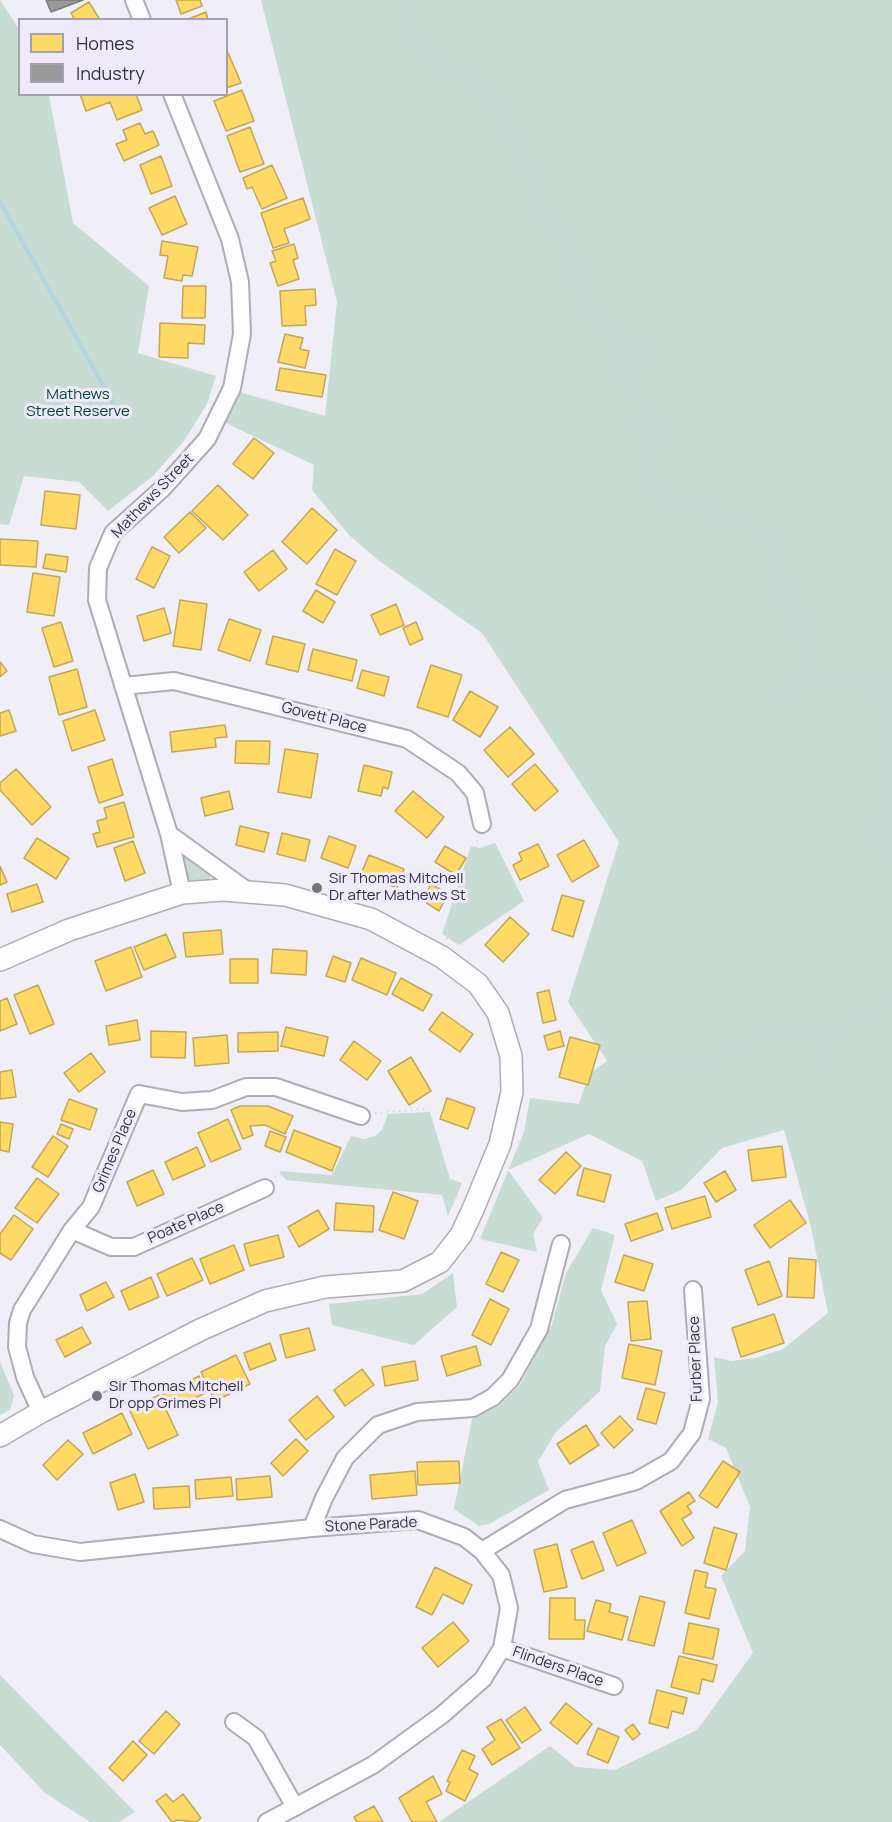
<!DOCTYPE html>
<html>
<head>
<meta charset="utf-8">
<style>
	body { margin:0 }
	#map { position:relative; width:892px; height:1822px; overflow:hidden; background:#f0eef7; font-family:Manrope,sans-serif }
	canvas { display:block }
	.legend { position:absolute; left:18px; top:18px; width:210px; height:78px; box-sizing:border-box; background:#eeeafb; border:2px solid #a4a0af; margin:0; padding:8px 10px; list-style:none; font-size:18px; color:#34313c }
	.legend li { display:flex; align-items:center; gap:12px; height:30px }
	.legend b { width:30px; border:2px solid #a4a0af }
</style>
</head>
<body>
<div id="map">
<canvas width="892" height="1822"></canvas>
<ul class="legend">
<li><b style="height:16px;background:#ffd966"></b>Homes</li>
<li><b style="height:16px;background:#999"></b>Industry</li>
</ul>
</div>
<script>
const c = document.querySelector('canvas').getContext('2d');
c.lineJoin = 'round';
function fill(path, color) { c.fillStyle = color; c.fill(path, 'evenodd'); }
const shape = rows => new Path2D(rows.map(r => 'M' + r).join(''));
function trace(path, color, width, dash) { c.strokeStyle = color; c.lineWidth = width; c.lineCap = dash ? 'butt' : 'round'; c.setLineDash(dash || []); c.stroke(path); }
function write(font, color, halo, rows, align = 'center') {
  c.font = font + ' Manrope,sans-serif'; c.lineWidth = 6; c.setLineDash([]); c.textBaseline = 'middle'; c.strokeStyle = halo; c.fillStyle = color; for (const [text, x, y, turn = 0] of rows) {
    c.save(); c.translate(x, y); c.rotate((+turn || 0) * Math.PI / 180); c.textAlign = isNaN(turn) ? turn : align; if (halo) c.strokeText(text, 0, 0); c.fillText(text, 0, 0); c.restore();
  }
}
fill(shape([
	[0,0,19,29,20,94,49,95,73,223,149,286,138,353,216,376,207,404,184,441,153,476,108,511,79,482,24,476,9,525,0,524],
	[261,0,892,0,892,1822,439,1822,550,1746,576,1767,615,1770,697,1730,753,1653,721,1576,745,1551,750,1507,726,1448,708,1439,718,1402,714,1357,731,1361,755,1358,783,1349,828,1313,811,1227,784,1130,722,1148,681,1190,656,1201,642,1161,589,1134,508,1170,543,1218,533,1234,537,1252,480,1239,524,1132,530,1098,579,1104,589,1074,607,1061,568,1002,619,842,482,633,378,560,349,535,312,490,314,465,224,422,239,392,325,416,337,302],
	[495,843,524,901,459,945,442,934,471,846,480,848],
	[182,854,187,854,211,874,210,878,207,881,187,882],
	[430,1112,450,1179,462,1183,448,1216,442,1195,286,1180,279,1171,332,1175,351,1136,364,1139,375,1136,382,1130,388,1114],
	[593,1228,615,1235,601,1290,617,1324,605,1346,600,1391,555,1433,538,1462,549,1490,489,1524,479,1526,454,1509,472,1419,500,1405,520,1385,552,1324,566,1273],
	[453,1273,457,1307,414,1345,332,1325,329,1304,422,1294],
	[0,1362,14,1395,10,1410,0,1415],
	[0,1675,135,1812,119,1822,90,1822,45,1793,0,1745]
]), '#c7dcd3');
const homes = shape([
	[176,0,200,0,202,6,181,14,176,0],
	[89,2,100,20,75,20,71,13,89,2],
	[206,12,208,20,186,20,206,12],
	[226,48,241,83,226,88,226,48],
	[242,90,254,121,226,131,214,101,242,90],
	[80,94,136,94,142,110,117,120,110,102,86,111,80,94],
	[140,123,145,134,153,131,159,145,124,161,116,144,127,140,123,130,140,123],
	[250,127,264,164,240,172,227,136,250,127],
	[161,156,172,186,151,194,140,165,161,156],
	[272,165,287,198,262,209,252,187,247,189,243,178,272,165],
	[175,196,187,224,162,235,149,208,175,196],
	[303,198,310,219,284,229,289,243,273,248,261,213,303,198],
	[162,241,198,247,192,276,183,275,182,281,164,278,168,256,160,255,162,241],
	[294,244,298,258,293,260,299,279,278,286,270,263,276,261,272,251,294,244],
	[183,286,206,286,205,318,182,318,183,286],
	[315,289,316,305,305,306,306,325,282,326,280,291,315,289],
	[160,323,205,325,204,344,188,343,188,358,159,357,160,323],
	[285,334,303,338,300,349,309,351,305,368,278,362,285,334],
	[280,368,326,375,322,397,276,390,280,368],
	[254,438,274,453,253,479,233,464,254,438],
	[218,485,248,515,223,540,192,511,218,485],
	[45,491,80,495,76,529,41,525,45,491],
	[312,508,337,530,307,564,282,542,312,508],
	[190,512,206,528,179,553,164,537,190,512],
	[0,539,38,541,36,567,0,565,0,539],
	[152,547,170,556,154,588,136,579,152,547],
	[335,549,356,561,337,595,316,584,335,549],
	[273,550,287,569,259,591,244,572,273,550],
	[46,554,68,557,66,572,43,568,46,554],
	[33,573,60,577,54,616,27,612,33,573],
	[316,590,335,602,323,623,303,611,316,590],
	[180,600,207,604,201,650,173,646,180,600],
	[396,604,404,625,380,635,371,615,396,604],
	[164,608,171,633,144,641,137,616,164,608],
	[229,619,261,630,250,661,218,650,229,619],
	[61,622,73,661,54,667,42,628,61,622],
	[416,622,423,639,410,645,403,628,416,622],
	[273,636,305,644,298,672,266,664,273,636],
	[313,649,357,660,352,681,308,670,313,649],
	[0,662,7,671,0,677,0,662],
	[431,665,462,675,448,717,417,707,431,665],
	[77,669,87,707,59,715,49,677,77,669],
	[362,670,389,677,384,696,357,688,362,670],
	[470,691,498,707,480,737,453,720,470,691],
	[9,710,16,731,0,736,0,713,9,710],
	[95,710,105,740,72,751,63,721,95,710],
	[225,725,227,737,215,738,216,747,172,752,170,732,225,725],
	[510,727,534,754,508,777,484,750,510,727],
	[236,741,270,741,269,764,235,763,236,741],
	[285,749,318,754,311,798,278,792,285,749],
	[112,759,123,795,99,803,88,767,112,759],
	[535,764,558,791,535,811,512,784,535,764],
	[364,765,392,772,388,789,383,787,381,796,358,791,364,765],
	[16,769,51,807,32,825,0,790,0,783,16,769],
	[229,791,233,809,205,816,201,798,229,791],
	[413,791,444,817,427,838,395,811,413,791],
	[124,802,134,837,97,847,93,834,100,832,97,821,107,818,104,808,124,802],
	[240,826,269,833,264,852,236,845,240,826],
	[282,833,310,840,305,861,277,854,282,833],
	[329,836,356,846,348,868,321,858,329,836],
	[37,838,69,858,56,879,24,858,37,838],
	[584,840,599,866,572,882,557,855,584,840],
	[133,841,145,873,125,881,114,848,133,841],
	[538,844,549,866,520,880,513,865,522,860,519,853,538,844],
	[445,846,466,858,456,875,435,862,445,846],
	[369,855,404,869,397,888,361,874,369,855],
	[0,866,7,882,0,885,0,866],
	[37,884,43,902,12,912,7,894,37,884],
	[431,884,448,894,439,911,422,900,431,884],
	[562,895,584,901,573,937,552,930,562,895],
	[510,917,529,934,503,962,485,945,510,917],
	[221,930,223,954,186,957,183,933,221,930],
	[166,934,176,957,144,970,134,947,166,934],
	[131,947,142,977,106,991,95,961,131,947],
	[273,949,307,951,306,975,271,973,273,949],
	[333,956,351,963,345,982,326,976,333,956],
	[361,958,396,973,387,995,352,980,361,958],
	[230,959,258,959,258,983,230,983,230,959],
	[401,978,432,995,423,1011,392,994,401,978],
	[38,985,54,1024,30,1034,14,995,38,985],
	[549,990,556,1020,543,1023,537,993,549,990],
	[7,998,17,1024,0,1031,0,1001,7,998],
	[442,1012,473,1034,460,1052,429,1030,442,1012],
	[137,1020,140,1040,109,1045,106,1026,137,1020],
	[286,1027,328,1037,324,1056,281,1046,286,1027],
	[151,1031,186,1032,185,1058,151,1057,151,1031],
	[560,1031,564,1046,548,1050,544,1036,560,1031],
	[278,1032,278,1051,238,1052,238,1033,278,1032],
	[227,1035,229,1063,195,1066,193,1038,227,1035],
	[570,1037,600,1045,588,1085,559,1077,570,1037],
	[354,1041,381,1061,367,1080,340,1060,354,1041],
	[91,1053,105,1072,79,1092,64,1073,91,1053],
	[411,1057,431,1091,409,1105,388,1071,411,1057],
	[12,1070,16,1097,0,1099,0,1072,12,1070],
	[447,1098,475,1108,468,1129,440,1119,447,1098],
	[69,1099,97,1109,90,1130,61,1120,69,1099],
	[240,1106,268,1106,293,1116,285,1134,265,1125,250,1126,253,1135,243,1139,231,1110,240,1106],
	[228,1119,241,1149,211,1162,198,1133,228,1119],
	[0,1122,13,1124,9,1152,0,1150,0,1122],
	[61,1124,73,1129,69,1139,57,1134,61,1124],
	[294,1130,341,1148,332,1171,286,1152,294,1130],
	[270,1131,286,1137,280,1152,265,1146,270,1131],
	[53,1136,68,1146,48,1177,32,1167,53,1136],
	[782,1146,786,1177,752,1181,748,1150,782,1146],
	[197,1147,205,1166,173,1180,165,1162,197,1147],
	[566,1152,581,1166,555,1194,539,1180,566,1152],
	[584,1168,611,1175,604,1202,577,1195,584,1168],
	[153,1170,164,1194,137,1206,127,1182,153,1170],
	[725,1171,736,1190,716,1202,704,1183,725,1171],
	[37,1178,59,1194,37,1223,15,1208,37,1178],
	[393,1192,418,1201,404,1239,379,1230,393,1192],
	[705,1196,711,1217,672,1229,665,1208,705,1196],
	[790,1200,806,1223,770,1248,754,1225,790,1200],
	[336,1203,374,1206,373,1232,334,1230,336,1203],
	[318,1210,329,1229,299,1247,288,1227,318,1210],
	[657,1213,663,1230,631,1241,625,1224,657,1213],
	[14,1215,33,1229,11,1260,0,1253,0,1234,14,1215],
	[278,1235,284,1257,250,1266,244,1244,278,1235],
	[234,1245,244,1270,210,1284,200,1259,234,1245],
	[501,1252,519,1260,503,1292,486,1284,501,1252],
	[624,1255,653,1264,644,1291,615,1282,624,1255],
	[192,1258,203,1280,167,1296,157,1274,192,1258],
	[789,1258,816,1260,814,1298,787,1297,789,1258],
	[769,1261,782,1296,758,1305,745,1270,769,1261],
	[151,1277,159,1297,129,1310,121,1291,151,1277],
	[106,1282,114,1297,87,1311,80,1295,106,1282],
	[490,1299,509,1309,491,1345,472,1335,490,1299],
	[647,1301,651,1339,631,1341,628,1302,647,1301],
	[774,1314,784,1343,741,1357,732,1328,774,1314],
	[82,1327,91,1343,65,1357,56,1340,82,1327],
	[309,1328,315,1350,286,1358,280,1335,309,1328],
	[270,1343,276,1360,250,1370,244,1353,270,1343],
	[629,1344,662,1351,655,1385,622,1378,629,1344],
	[476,1346,481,1365,447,1376,441,1356,476,1346],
	[236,1355,250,1384,215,1401,201,1372,236,1355],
	[415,1361,418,1380,385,1386,382,1367,415,1361],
	[362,1369,374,1385,345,1406,334,1390,362,1369],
	[199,1376,207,1392,171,1410,163,1394,199,1376],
	[646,1388,665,1393,656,1424,637,1419,646,1388],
	[159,1395,178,1435,148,1449,129,1409,159,1395],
	[317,1396,334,1417,306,1440,289,1420,317,1396],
	[122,1413,132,1434,93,1454,83,1433,122,1413],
	[620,1416,633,1430,614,1448,601,1433,620,1416],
	[586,1425,599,1445,570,1464,557,1444,586,1425],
	[296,1439,308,1451,283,1476,271,1463,296,1439],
	[68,1440,83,1454,57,1480,43,1465,68,1440],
	[459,1461,460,1483,418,1485,417,1462,459,1461],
	[723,1461,740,1472,717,1508,699,1496,723,1461],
	[415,1471,417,1495,372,1499,370,1475,415,1471],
	[135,1474,144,1502,118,1510,110,1483,135,1474],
	[270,1476,272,1497,237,1500,236,1479,270,1476],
	[231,1477,233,1496,196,1499,195,1480,231,1477],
	[189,1486,190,1507,154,1509,153,1488,189,1486],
	[689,1492,695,1501,687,1506,692,1513,682,1519,694,1538,682,1546,660,1511,689,1492],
	[632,1520,646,1553,617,1566,603,1533,632,1520],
	[714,1527,737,1534,726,1570,704,1563,714,1527],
	[593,1541,604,1570,582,1579,571,1550,593,1541],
	[557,1544,567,1587,544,1592,534,1550,557,1544],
	[435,1567,472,1585,463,1604,443,1594,432,1615,416,1607,435,1567],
	[695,1570,708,1573,705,1587,716,1589,709,1619,685,1613,695,1570],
	[640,1596,665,1602,654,1646,628,1640,640,1596],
	[550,1598,575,1598,575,1620,585,1620,584,1639,549,1639,550,1598],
	[596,1600,611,1604,609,1612,628,1617,622,1640,587,1631,596,1600],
	[453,1622,469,1641,438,1667,422,1648,453,1622],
	[689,1623,719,1629,713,1659,683,1653,689,1623],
	[679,1656,717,1665,713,1682,702,1679,699,1694,671,1687,679,1656],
	[657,1690,687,1698,683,1714,672,1711,668,1728,649,1723,657,1690],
	[566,1703,592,1724,577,1744,550,1723,566,1703],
	[525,1707,541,1730,522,1743,506,1720,525,1707],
	[166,1711,180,1724,154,1754,139,1741,166,1711],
	[501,1719,520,1748,492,1765,482,1749,495,1740,487,1727,501,1719],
	[633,1724,640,1734,633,1740,625,1730,633,1724],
	[598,1728,619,1737,608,1763,587,1754,598,1728],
	[133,1741,147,1755,123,1781,109,1768,133,1741],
	[462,1750,475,1756,469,1769,478,1774,465,1801,446,1791,450,1782,447,1781,462,1750],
	[433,1776,442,1794,426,1802,437,1822,412,1822,399,1798,433,1776],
	[166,1794,173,1802,183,1794,201,1818,196,1822,178,1820,172,1822,156,1801,166,1794],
	[374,1806,383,1822,357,1822,354,1817,374,1806]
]);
fill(homes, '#ffd966');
trace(homes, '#c2a759', 1.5);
const industry = shape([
	[46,0,83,0,51,12,46,0]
]);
fill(industry, '#999');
trace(industry, '#7b7a7d', 1.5);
trace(shape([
	[0,202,121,417]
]), '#b2d5de', 4.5);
const minor = shape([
	[134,0,142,20],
	[172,94,230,239,240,282,242,334,232,388,207,439,163,488,113,533,98,568,97,600,169,834,182,893],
	[123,686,174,681,407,739,458,773,475,793,482,824],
	[169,834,249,892],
	[72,1230,111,1247,134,1247,265,1188],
	[41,1412,25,1377,17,1347,18,1323,22,1310,72,1230,91,1207,139,1094,182,1102,212,1100,246,1087,276,1087,361,1116],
	[312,1528,324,1498,345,1458,378,1425,417,1412,473,1408,493,1397,510,1380,539,1329,561,1244],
	[0,1529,33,1544,80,1552,312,1528,418,1520,464,1537,482,1551,501,1575,509,1608,502,1648,483,1679,442,1715,373,1765,267,1822],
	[482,1551,565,1500,636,1481,671,1461,692,1433,701,1399,693,1290],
	[502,1648,614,1686],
	[234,1722,256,1738,295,1807]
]);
const tertiary = shape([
	[0,960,69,930,182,893,223,890,285,895,371,919,442,957,478,984,498,1013,511,1056,512,1092,500,1144,474,1207,461,1235,440,1262,403,1281,325,1287,265,1301,200,1330,41,1412,0,1436]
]);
trace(minor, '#aeacb5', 20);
trace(tertiary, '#aeacb5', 24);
trace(shape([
	[401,0,413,21,414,38,420,51,433,57,443,69,462,72,482,85,488,101,501,111,511,127,514,147,532,176,539,194,537,202,569,247,577,264,573,280,579,294,603,317,615,339,644,350,645,354,638,366,626,375,629,383,627,390,634,392,645,404,661,427,660,445,649,459,647,471,653,491,667,500,704,505,718,521,753,528,768,535,778,577,797,589,804,669,812,677,821,680,843,678,858,681,866,687,883,704,892,733],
	[615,339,626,375],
	[645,404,640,428,646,469],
	[778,577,779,595,802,643],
	[872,692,892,685],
	[782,699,812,677],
	[892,748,892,759],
	[892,782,878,837,884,849,892,857],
	[447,939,478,839],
	[827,1033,831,1063],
	[375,1113,426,1109,449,1188,458,1199],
	[518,1142,568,1119,608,1088,627,1064,655,1060,708,1061,760,1038,835,1032,879,1008,892,993],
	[275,1177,278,1175,334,1178,354,1144,370,1143,392,1133,407,1110]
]), '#d6d5d8', 2, [1.5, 4.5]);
trace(minor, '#fdfcfe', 16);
trace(tertiary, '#fdfcfe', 21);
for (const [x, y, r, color] of [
	[317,888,6,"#76737d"],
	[97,1396,6,"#76737d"]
]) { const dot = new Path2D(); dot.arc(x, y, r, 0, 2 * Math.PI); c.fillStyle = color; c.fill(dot); trace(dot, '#eeeafb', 2); }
write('15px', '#004a2c', '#eeeafb', [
	["Mathews",78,395],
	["Street Reserve",78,412]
]);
write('15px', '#34313c', '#eeeafb', [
	["Mathews Street",153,496,-46],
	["Govett Place",324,718,14],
	["Grimes Place",115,1151,-67],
	["Poate Place",186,1223,-24],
	["Furber Place",696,1359,-92],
	["Stone Parade",371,1525,-3],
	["Flinders Place",558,1667,19]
]);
write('15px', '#34313c', '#eeeafb', [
	["Sir Thomas Mitchell",329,879],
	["Dr after Mathews St",329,896],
	["Sir Thomas Mitchell",109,1387],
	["Dr opp Grimes Pl",109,1404]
], 'left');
</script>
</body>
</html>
